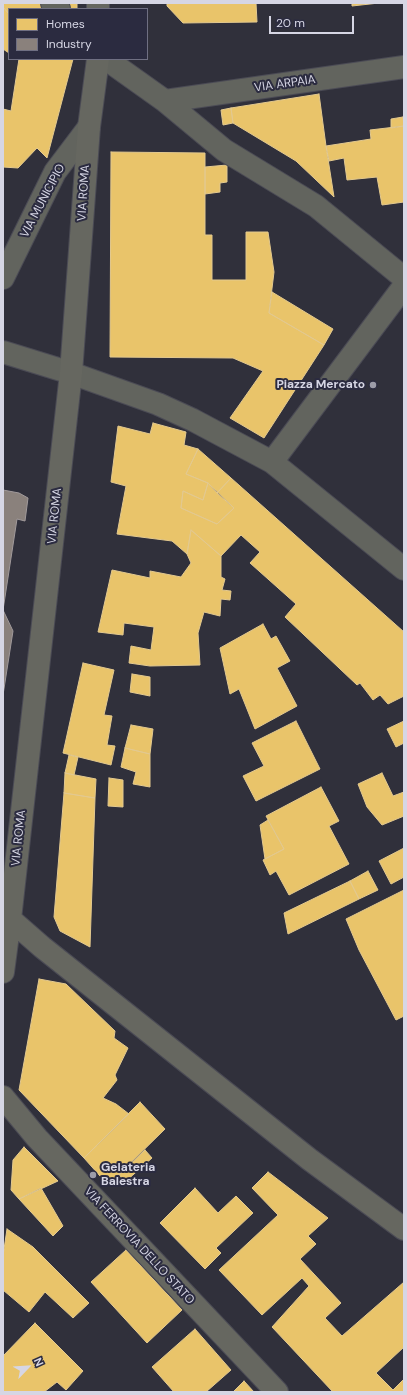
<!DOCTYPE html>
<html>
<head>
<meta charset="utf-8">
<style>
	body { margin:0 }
	#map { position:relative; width:407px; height:1395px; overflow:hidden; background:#30303b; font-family:"DM Sans",sans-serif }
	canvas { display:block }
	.frame { position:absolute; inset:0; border:4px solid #d6d6e4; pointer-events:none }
	.legend { position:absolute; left:8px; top:8px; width:140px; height:52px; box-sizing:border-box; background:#2b2b40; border:1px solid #6f6f82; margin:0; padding:5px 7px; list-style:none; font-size:12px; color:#d6d6e4 }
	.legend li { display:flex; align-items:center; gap:8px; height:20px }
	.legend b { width:20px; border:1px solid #6f6f82 }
	.north { position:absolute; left:8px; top:1347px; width:40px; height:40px; -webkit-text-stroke:3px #2b2b40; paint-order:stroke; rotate:65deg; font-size:11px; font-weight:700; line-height:16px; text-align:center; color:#d6d6e4 }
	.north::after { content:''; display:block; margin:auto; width:14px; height:18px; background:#d6d6e4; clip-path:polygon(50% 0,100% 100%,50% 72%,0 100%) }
	.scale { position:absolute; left:269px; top:16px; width:85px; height:18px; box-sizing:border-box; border:2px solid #d6d6e4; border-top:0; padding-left:5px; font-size:12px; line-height:14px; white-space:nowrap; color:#d6d6e4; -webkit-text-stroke:3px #2b2b40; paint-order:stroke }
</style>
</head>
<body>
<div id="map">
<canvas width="407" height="1395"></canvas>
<div class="frame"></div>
<ul class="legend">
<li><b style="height:11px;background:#e9c46a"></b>Homes</li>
<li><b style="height:11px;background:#8a817c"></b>Industry</li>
</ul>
<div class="north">N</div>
<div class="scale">20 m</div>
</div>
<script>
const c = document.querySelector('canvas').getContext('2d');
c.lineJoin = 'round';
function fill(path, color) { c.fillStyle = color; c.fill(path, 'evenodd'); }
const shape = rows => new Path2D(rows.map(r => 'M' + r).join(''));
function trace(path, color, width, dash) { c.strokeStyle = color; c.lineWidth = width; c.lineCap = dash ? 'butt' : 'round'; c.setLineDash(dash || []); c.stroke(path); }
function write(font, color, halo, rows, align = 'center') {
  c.font = font + ' "DM Sans",sans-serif'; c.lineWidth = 4; c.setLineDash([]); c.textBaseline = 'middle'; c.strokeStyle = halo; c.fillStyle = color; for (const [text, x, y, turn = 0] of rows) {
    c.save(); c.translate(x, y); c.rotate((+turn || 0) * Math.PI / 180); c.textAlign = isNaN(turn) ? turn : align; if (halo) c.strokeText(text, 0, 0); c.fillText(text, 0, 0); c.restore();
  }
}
const homes = shape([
	[3,3,42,3,49,9,9,9,9,14,3,7,3,3],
	[62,3,77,3,77,9,69,9,62,3],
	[167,3,256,3,257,22,183,23,167,6,167,3],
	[352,3,379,3,352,6,352,3],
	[3,7,9,14,9,53,3,49,3,7],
	[19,59,73,59,47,158,37,148,18,168,3,167,3,109,11,111,19,59],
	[319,94,326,146,334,197,296,161,233,123,231,108,319,94],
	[231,108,233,123,223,125,221,110,231,108],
	[403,117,404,126,391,128,391,119,403,117],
	[404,126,404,202,382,205,377,177,347,180,344,158,329,161,326,146,371,139,370,130,404,126],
	[111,152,205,153,205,235,212,235,212,280,246,280,246,232,268,232,274,272,269,313,324,345,264,438,230,418,263,371,233,358,110,357,111,152],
	[227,165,227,182,220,183,220,192,205,194,205,167,227,165],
	[272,292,333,329,324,345,269,313,272,292],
	[153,423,186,432,184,445,198,449,186,474,208,483,203,500,183,491,181,508,217,524,234,508,217,493,231,478,404,632,404,696,388,704,380,695,373,700,360,683,357,685,285,617,296,604,250,563,260,552,241,535,221,556,191,530,187,554,172,541,117,534,126,486,111,482,118,426,150,434,153,423],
	[198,449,231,478,217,493,208,483,186,474,198,449],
	[208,483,234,508,217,524,181,508,183,491,203,500,208,483],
	[191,530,221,556,221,577,225,579,222,590,231,591,230,600,221,599,220,616,204,612,198,633,200,665,150,666,129,663,131,646,151,650,154,627,124,623,123,635,98,632,112,570,150,578,150,571,181,577,191,563,187,554,191,530],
	[263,624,271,639,276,636,290,661,277,668,297,706,255,729,239,689,230,694,220,648,263,624],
	[83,663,114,670,104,715,112,716,107,745,115,746,111,765,63,753,83,663],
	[132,674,150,677,150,696,130,692,132,674],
	[296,721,320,769,256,801,243,776,264,766,252,743,296,721],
	[404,721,404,743,396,747,387,729,404,721],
	[131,725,153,729,150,754,125,748,131,725],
	[125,748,150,754,150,787,133,784,136,772,121,767,125,748],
	[69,755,78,757,74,775,65,773,69,755],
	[65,773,96,779,95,798,64,793,65,773],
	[382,773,393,796,404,792,404,816,382,825,367,807,358,784,382,773],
	[109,778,123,780,123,807,108,806,109,778],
	[321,787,339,821,329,826,349,864,289,895,276,871,270,875,263,860,284,849,266,816,321,787],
	[64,793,95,798,90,947,60,931,54,917,64,793],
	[268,820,284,849,265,859,260,825,268,820],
	[404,848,404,877,391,884,379,861,404,848],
	[368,871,378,890,359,899,350,881,368,871],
	[350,881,359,899,288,934,284,913,350,881],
	[404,890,404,1016,396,1020,359,950,346,919,404,890],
	[39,979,66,984,115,1031,114,1038,128,1048,115,1075,117,1080,103,1098,116,1104,129,1114,84,1158,19,1090,39,979],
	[140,1102,165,1129,108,1185,84,1158,140,1102],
	[24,1147,58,1181,19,1199,11,1190,13,1160,24,1147],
	[145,1150,152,1158,125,1182,119,1175,145,1150],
	[268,1172,328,1218,308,1236,316,1244,300,1259,341,1303,325,1318,342,1336,404,1282,404,1347,376,1373,393,1390,404,1379,404,1392,333,1392,272,1327,309,1286,302,1278,262,1315,219,1270,278,1215,252,1188,268,1172],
	[41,1188,63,1226,53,1236,19,1199,41,1188],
	[195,1188,218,1213,236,1196,253,1213,216,1248,221,1253,205,1269,160,1223,195,1188],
	[7,1229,33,1247,89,1303,73,1318,45,1292,29,1312,3,1290,3,1256,7,1229],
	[126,1250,182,1310,147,1343,91,1282,126,1250],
	[35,1323,83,1371,66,1390,57,1382,44,1392,3,1392,3,1356,35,1323],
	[195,1329,231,1370,206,1392,174,1392,152,1367,195,1329],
	[244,1381,254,1392,233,1392,244,1381]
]);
fill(homes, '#e9c46a');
trace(homes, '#e3c98f', 1);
const industry = shape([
	[3,490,19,493,28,498,25,521,17,519,3,610,13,631,3,695,3,490]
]);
fill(industry, '#8a817c');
trace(industry, '#a19a9b', 1);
const minor = shape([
	[52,3,59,9],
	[106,59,165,101,224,150,316,206,404,278],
	[165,101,404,67],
	[3,278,55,172,89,127],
	[3,352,71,373,158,404,193,420,272,462,404,569],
	[272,462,404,286]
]);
const major = shape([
	[98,3,98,9],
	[10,919,42,947,309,1159,404,1229],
	[3,972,10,919,71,373,89,127,98,59],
	[3,1097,37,1138,277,1392]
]);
trace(minor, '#4b4b55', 24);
trace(major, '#4b4b55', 24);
trace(minor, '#62645e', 22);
trace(major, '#666760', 22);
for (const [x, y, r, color] of [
	[373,385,4,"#9c9ca9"],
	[93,1175,4,"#9c9ca9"]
]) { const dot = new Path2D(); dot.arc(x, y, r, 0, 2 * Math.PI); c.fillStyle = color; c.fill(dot); trace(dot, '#2b2b40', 1.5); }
write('12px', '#d6d6e4', '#2b2b40', [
	["VIA ARPAIA",285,84,-8],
	["VIA ROMA",84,193,-86],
	["VIA MUNICIPIO",43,201,-62],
	["VIA ROMA",55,516,-84],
	["VIA ROMA",19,838,-84],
	["VIA FERROVIA DELLO STATO",139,1246,47]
]);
write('bold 12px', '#d6d6e4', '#2b2b40', [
	["Piazza Mercato",365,385],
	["Gelateria",101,1168,"left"],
	["Balestra",101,1182,"left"]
], 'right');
</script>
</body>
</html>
